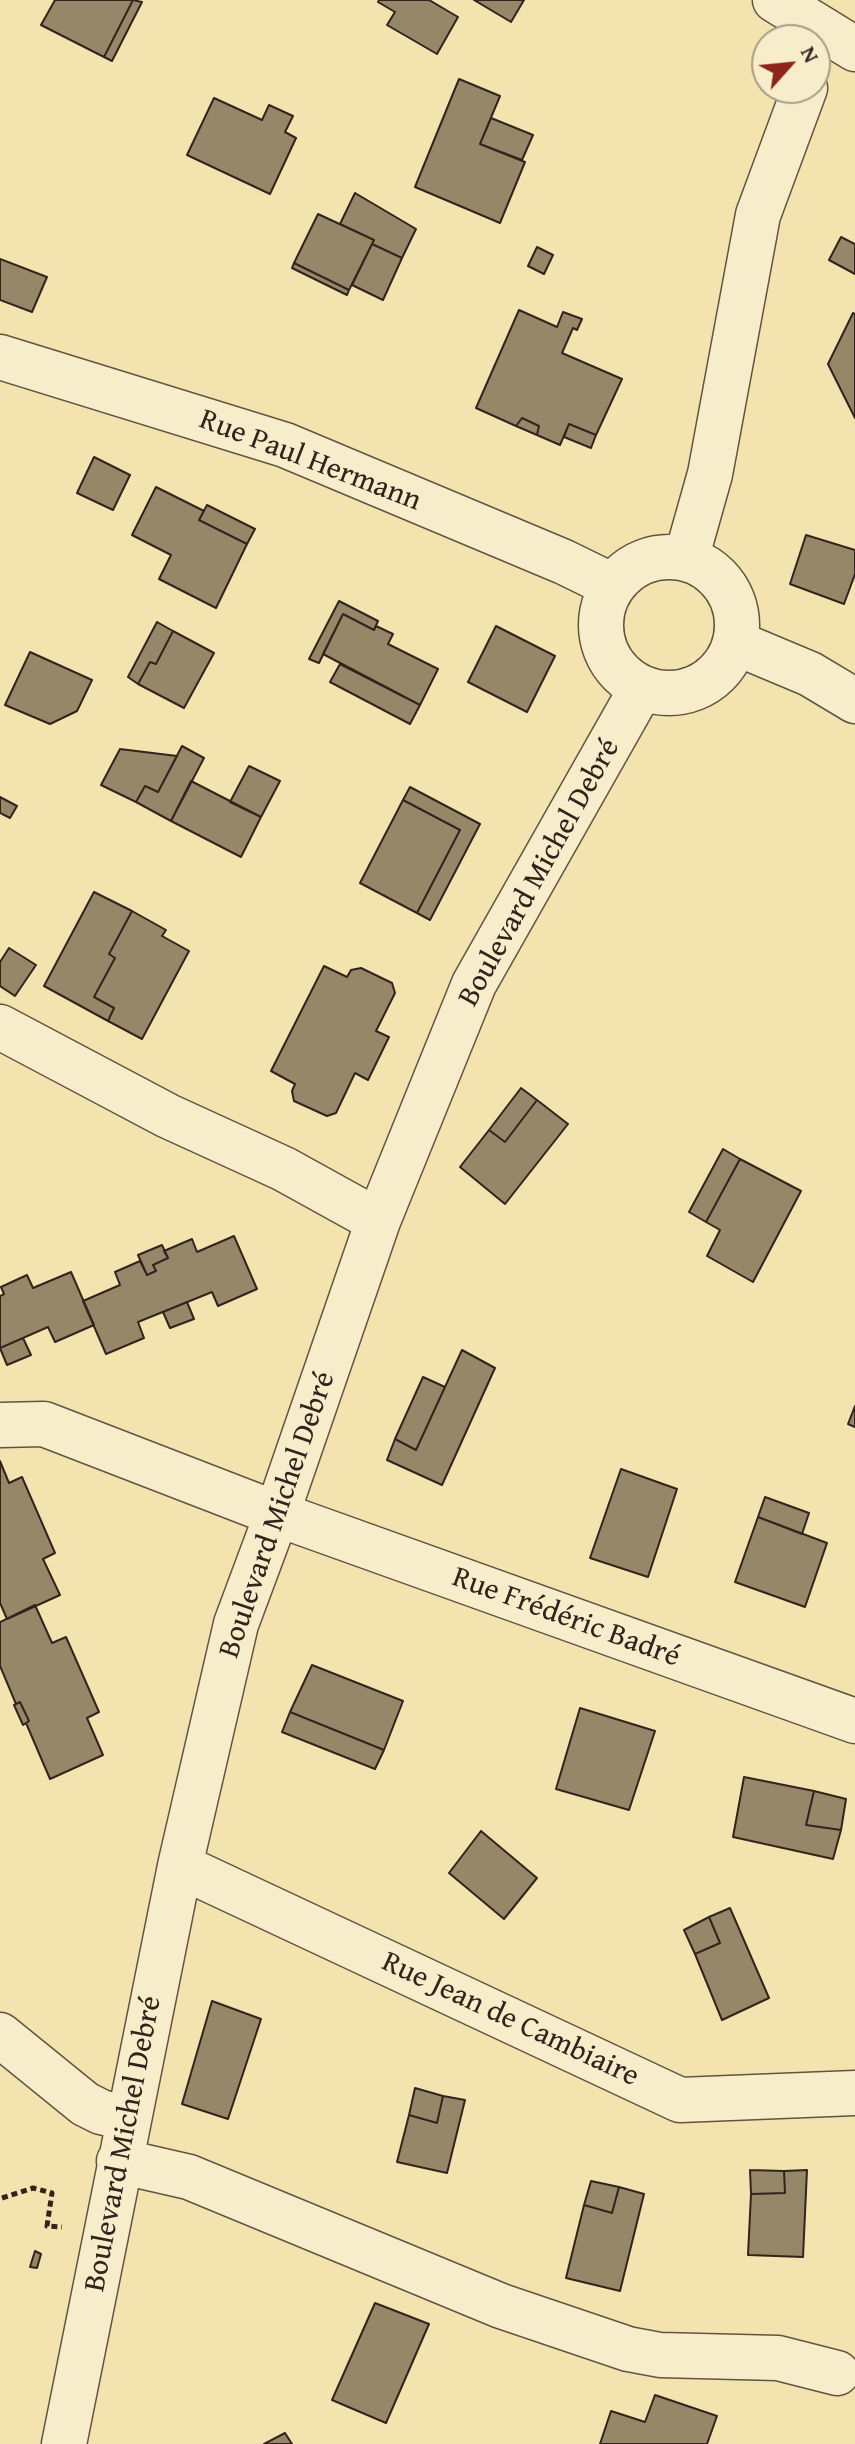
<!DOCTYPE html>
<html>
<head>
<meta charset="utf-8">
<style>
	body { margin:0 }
	#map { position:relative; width:855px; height:2444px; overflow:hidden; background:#f3e3af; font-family:"Gentium Book Plus",serif }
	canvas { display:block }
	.north { position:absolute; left:751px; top:24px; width:80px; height:80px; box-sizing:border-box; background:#f7edcb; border:2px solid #a89d85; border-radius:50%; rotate:63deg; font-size:22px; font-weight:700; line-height:32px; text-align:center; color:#32241d }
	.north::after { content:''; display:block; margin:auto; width:28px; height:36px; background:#8f2418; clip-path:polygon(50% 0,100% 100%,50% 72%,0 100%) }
</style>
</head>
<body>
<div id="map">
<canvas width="855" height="2444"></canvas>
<div class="north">N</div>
</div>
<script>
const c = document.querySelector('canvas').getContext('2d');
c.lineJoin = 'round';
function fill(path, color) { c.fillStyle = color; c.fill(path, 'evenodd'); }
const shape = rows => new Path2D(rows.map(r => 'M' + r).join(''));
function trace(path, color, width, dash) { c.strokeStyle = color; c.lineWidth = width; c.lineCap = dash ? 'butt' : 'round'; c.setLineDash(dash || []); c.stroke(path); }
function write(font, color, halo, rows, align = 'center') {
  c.font = font + ' "Gentium Book Plus",serif'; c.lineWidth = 8; c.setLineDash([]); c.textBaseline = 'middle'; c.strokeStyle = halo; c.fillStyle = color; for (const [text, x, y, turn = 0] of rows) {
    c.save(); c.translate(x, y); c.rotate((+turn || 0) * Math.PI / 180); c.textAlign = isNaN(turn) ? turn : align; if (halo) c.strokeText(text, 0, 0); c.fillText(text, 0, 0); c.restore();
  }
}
const building = shape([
	[55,0,133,0,104,57,41,25,55,0],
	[133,0,142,2,112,61,104,57,133,0],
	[379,0,429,0,458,17,437,54,387,25,395,12,378,2,379,0],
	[474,0,524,0,511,22,474,0],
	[459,79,500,96,480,144,525,162,500,223,415,187,459,79],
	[214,98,262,120,269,105,293,116,285,132,296,138,270,194,187,155,214,98],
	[491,118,533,135,522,160,480,144,491,118],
	[355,193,416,229,402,258,372,244,374,240,340,224,355,193],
	[318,214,374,240,349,290,294,263,318,214],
	[841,237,855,244,855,274,829,260,841,237],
	[372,244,402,258,383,300,352,285,372,244],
	[537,247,553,255,544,274,528,266,537,247],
	[0,259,47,277,32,312,0,300,0,259],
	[294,263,349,290,347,295,292,268,294,263],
	[519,310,557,327,563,312,582,319,577,330,573,328,562,353,622,379,596,435,569,424,560,445,537,435,539,426,522,418,516,426,476,408,519,310],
	[853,313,855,314,855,418,828,364,853,313],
	[522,418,539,426,537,435,516,426,522,418],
	[569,424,596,435,591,448,564,437,569,424],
	[94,457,130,475,113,510,77,493,94,457],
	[156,487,204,511,199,520,247,544,216,608,159,579,171,555,132,535,156,487],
	[207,505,255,529,247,544,199,520,207,505],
	[806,535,855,550,855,574,844,604,790,584,806,535],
	[339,601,378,621,374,630,343,614,319,663,309,659,339,601],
	[343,614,374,630,376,626,393,634,388,644,438,669,420,705,323,654,343,614],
	[157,622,173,631,156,664,150,662,138,684,128,677,157,622],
	[496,626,555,656,527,712,468,682,496,626],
	[173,631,214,653,184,708,138,684,150,662,156,664,173,631],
	[30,652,92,680,77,711,50,724,5,705,30,652],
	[340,664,420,705,410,724,330,682,340,664],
	[182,746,204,758,171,821,136,802,145,786,158,792,182,746],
	[120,749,177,756,158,792,145,786,136,802,101,785,120,749],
	[249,766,280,781,261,817,230,802,249,766],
	[191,781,261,817,241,857,171,821,191,781],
	[410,787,480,824,430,920,417,913,460,830,403,800,410,787],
	[0,797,17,806,10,818,0,813,0,797],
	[403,800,460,830,417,913,360,883,403,800],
	[94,892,132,911,109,954,115,958,94,997,114,1008,108,1021,44,986,94,892],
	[132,911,166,930,162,936,189,951,142,1039,108,1021,114,1008,94,997,115,958,109,954,132,911],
	[9,948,36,965,15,996,0,986,0,962,9,948],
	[324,966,347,977,351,970,361,968,392,983,395,993,376,1031,389,1037,368,1080,355,1073,336,1113,327,1116,294,1101,292,1091,295,1084,271,1071,324,966],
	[521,1088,537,1100,505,1142,489,1130,521,1088],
	[537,1100,568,1124,505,1204,460,1167,489,1130,505,1142,537,1100],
	[723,1149,740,1159,706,1222,689,1212,723,1149],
	[740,1159,801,1191,753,1282,707,1256,720,1230,706,1222,740,1159],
	[234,1236,257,1289,218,1306,212,1292,138,1322,144,1338,106,1354,83,1301,120,1285,115,1272,140,1261,147,1275,156,1271,153,1265,168,1258,164,1251,192,1239,197,1252,234,1236],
	[162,1245,168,1258,153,1265,156,1271,147,1275,138,1255,162,1245],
	[71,1272,94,1325,55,1342,48,1327,0,1348,0,1296,4,1294,1,1287,27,1275,33,1288,71,1272],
	[187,1302,194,1319,170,1328,163,1312,187,1302],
	[23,1338,31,1355,7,1365,0,1348,23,1338],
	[462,1350,495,1368,442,1485,387,1460,395,1439,416,1450,462,1350],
	[423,1377,445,1387,416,1450,395,1439,423,1377],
	[855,1406,855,1427,848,1424,855,1406],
	[0,1461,9,1483,22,1477,55,1553,43,1559,60,1595,7,1619,0,1603,0,1461],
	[621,1469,677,1489,648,1577,590,1558,621,1469],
	[765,1497,809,1513,802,1534,758,1517,765,1497],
	[758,1517,827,1543,805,1607,735,1582,758,1517],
	[35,1605,52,1643,66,1637,99,1712,87,1718,103,1755,50,1779,26,1723,29,1721,20,1702,16,1704,0,1666,0,1622,35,1605],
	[312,1665,403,1701,384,1750,290,1712,312,1665],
	[20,1702,29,1721,23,1725,14,1705,20,1702],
	[580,1708,655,1731,629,1810,556,1789,580,1708],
	[290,1712,384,1750,375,1769,282,1732,290,1712],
	[744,1777,814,1791,806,1825,841,1830,833,1859,733,1837,744,1777],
	[814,1791,846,1799,841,1830,806,1825,814,1791],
	[481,1831,537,1878,504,1919,449,1873,481,1831],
	[730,1908,769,1998,722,2020,695,1954,720,1943,709,1917,730,1908],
	[709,1917,720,1943,695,1954,684,1930,709,1917],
	[212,2001,261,2019,228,2119,182,2104,212,2001],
	[415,2088,443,2096,437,2123,409,2115,415,2088],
	[443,2096,465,2100,447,2173,397,2162,409,2115,437,2123,443,2096],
	[750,2170,784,2171,785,2193,751,2194,750,2170],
	[807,2170,803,2257,748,2255,751,2194,785,2193,784,2171,807,2170],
	[591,2181,619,2187,612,2213,584,2205,591,2181],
	[619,2187,644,2194,620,2291,566,2278,584,2205,612,2213,619,2187],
	[35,2251,41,2254,37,2268,30,2267,35,2251],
	[375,2303,429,2324,386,2423,332,2400,375,2303],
	[655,2395,717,2416,707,2444,600,2444,611,2411,645,2422,655,2395],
	[285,2433,292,2444,264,2444,285,2433]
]);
fill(building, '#968769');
trace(building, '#32241d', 2);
const minor = shape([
	[775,0,855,49],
	[0,357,285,445,564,562,613,586],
	'601 625a68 68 0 1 1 136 0a68 68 0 1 1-136 0Z',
	[686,559,710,474,758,215,805,88],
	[736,643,810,674,855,701],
	[0,1027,168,1116,284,1169,378,1221],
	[0,1425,44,1424,277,1514,855,1721],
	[180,1866,680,2100,855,2093],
	[0,2035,85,2104,101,2112,129,2119],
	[119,2161,189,2177,501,2306,628,2349,660,2355,778,2358,837,2373],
	[64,2444,180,1866,236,1624,277,1514,378,1221,474,984,641,689]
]);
trace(minor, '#625442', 47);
trace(shape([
	[2,2198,33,2188,52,2193,47,2226,62,2227]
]), '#32241d', 5, [6, 4]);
trace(minor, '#f7edcb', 44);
write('30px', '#32241d', '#f7edcb', [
	["Rue Paul Hermann",310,461,21],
	["Boulevard Michel Debré",540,873,-61],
	["Boulevard Michel Debré",278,1515,-71],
	["Rue Frédéric Badré",566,1618,20],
	["Rue Jean de Cambiaire",510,2020,25],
	["Boulevard Michel Debré",124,2144,-79]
]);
</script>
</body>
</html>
